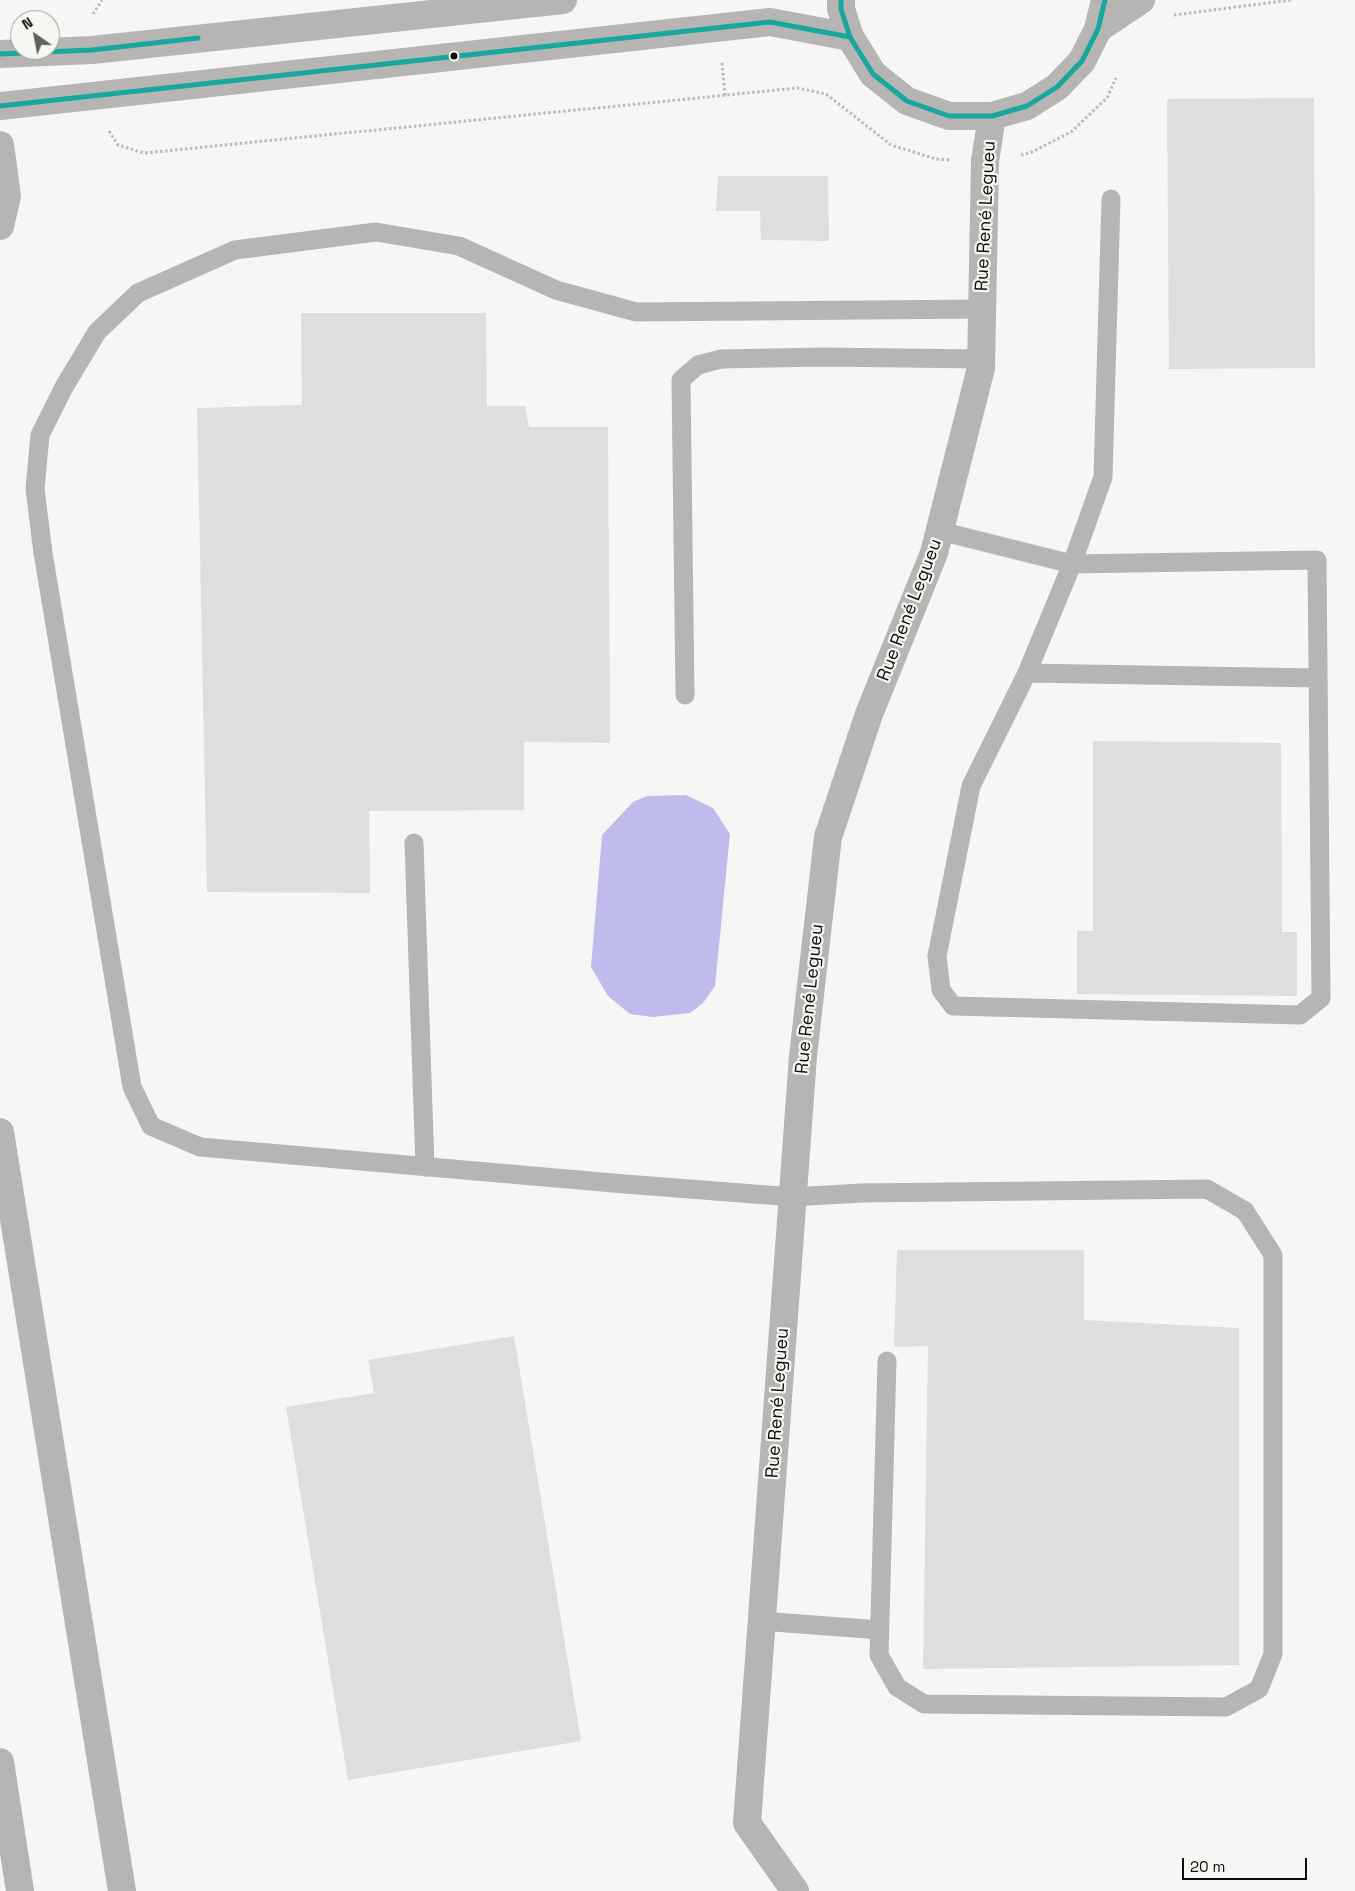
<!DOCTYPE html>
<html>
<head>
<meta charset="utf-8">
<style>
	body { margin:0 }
	#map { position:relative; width:1355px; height:1891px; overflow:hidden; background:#f7f6f4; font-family:"Space Grotesk",sans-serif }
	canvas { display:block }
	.north { position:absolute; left:10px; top:10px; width:50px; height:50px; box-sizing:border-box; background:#f8f6f3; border:1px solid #9a9997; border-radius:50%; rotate:327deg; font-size:14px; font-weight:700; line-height:20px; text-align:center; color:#0e0e0d }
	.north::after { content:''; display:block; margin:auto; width:18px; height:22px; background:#605f5e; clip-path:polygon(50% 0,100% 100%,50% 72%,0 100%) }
	.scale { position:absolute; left:1182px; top:1858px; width:125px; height:22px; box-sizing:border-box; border:2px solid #0e0e0d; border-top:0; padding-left:6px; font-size:15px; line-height:18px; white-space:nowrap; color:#0e0e0d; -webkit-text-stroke:4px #f8f6f3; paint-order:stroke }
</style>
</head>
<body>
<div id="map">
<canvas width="1355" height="1891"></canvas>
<div class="north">N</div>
<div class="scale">20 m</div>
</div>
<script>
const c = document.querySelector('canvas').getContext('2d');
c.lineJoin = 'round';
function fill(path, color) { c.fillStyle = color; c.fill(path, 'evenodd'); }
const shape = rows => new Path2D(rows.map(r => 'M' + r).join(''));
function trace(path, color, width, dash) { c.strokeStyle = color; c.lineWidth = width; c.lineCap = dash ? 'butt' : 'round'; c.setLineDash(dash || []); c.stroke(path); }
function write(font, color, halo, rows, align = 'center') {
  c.font = font + ' "Space Grotesk",sans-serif'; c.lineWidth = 4.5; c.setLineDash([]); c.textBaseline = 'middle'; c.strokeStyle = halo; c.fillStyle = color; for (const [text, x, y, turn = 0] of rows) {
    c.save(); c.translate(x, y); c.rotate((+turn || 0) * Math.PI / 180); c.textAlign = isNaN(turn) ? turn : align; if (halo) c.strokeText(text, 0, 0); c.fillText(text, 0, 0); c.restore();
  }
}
fill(shape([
	[686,795,713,808,730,834,715,986,703,1003,690,1013,653,1017,630,1014,608,996,591,967,602,835,633,802,647,796]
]), '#c0bbed');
fill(shape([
	[1314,98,1315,368,1169,369,1167,99],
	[718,176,828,176,829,241,761,240,760,211,716,211],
	[301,313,486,313,487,406,525,406,529,427,608,427,610,743,524,742,524,810,369,811,370,893,207,892,197,408,302,405],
	[1093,741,1281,743,1282,932,1297,932,1297,996,1077,994,1077,931,1093,931],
	[897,1250,1084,1250,1084,1320,1239,1328,1239,1665,923,1669,928,1346,894,1347],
	[514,1336,581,1741,348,1780,286,1407,374,1393,368,1360]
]), '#dfdedd');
trace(shape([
	[93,14,102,0],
	[1174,15,1291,0],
	[722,63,725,96],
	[109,131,118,145,144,153,798,88,826,94,891,145,936,159,950,160],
	[1021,155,1030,153,1071,132,1107,98,1116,78]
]), '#bcbaba', 3, [2.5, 2.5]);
trace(shape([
	[940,531,1072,564,1103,477,1111,199],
	[1317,560,1321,998,1300,1015,953,1006,941,990,937,956,971,786,1027,673,1072,564,1317,560],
	[1027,673,1318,678],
	[685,695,681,380,698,365,721,359,822,357,981,359],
	[414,843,425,1167],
	[887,1361,879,1655,897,1687,924,1704,1226,1707,1259,1689,1273,1654,1273,1255,1245,1211,1207,1189,861,1193,793,1197,625,1184,200,1147,151,1126,132,1087,43,553,35,489,40,435,64,387,97,332,138,293,235,250,376,232,459,246,556,290,636,312,982,309],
	[761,1621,880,1630]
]), '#b6b5b4', 19);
trace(shape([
	[841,0,841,9,850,37,873,74,907,101,949,116,992,116,1027,106,1057,87,1082,61,1098,29,1105,0],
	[1098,29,1141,0],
	[0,54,92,50,563,0],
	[0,106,770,22,850,37],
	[0,145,7,196,0,226],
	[0,1132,122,1891],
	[795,1891,747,1823,803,1056,828,837,869,714,934,553,981,368,985,161,992,116]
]), '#b6b5b4', 28);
trace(shape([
	[0,1762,20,1891]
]), '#b4b4b4', 28);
trace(shape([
	[841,0,841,9,850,37,873,74,907,101,949,116,992,116,1027,106,1057,87,1082,61,1098,29,1105,0],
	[0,54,92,50,198,38],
	[0,106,770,22,850,37]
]), '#17a79c', 5);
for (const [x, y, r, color] of [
	[454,56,4.5,"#0e0e0d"]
]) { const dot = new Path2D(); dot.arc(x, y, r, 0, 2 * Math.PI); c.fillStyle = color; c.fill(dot); trace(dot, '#f8f6f3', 2); }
write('18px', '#0e0e0d', '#f8f6f3', [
	["Rue René Legueu",986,216,-87],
	["Rue René Legueu",910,610,-69],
	["Rue René Legueu",810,999,-84],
	["Rue René Legueu",778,1403,-86]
]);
</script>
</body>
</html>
